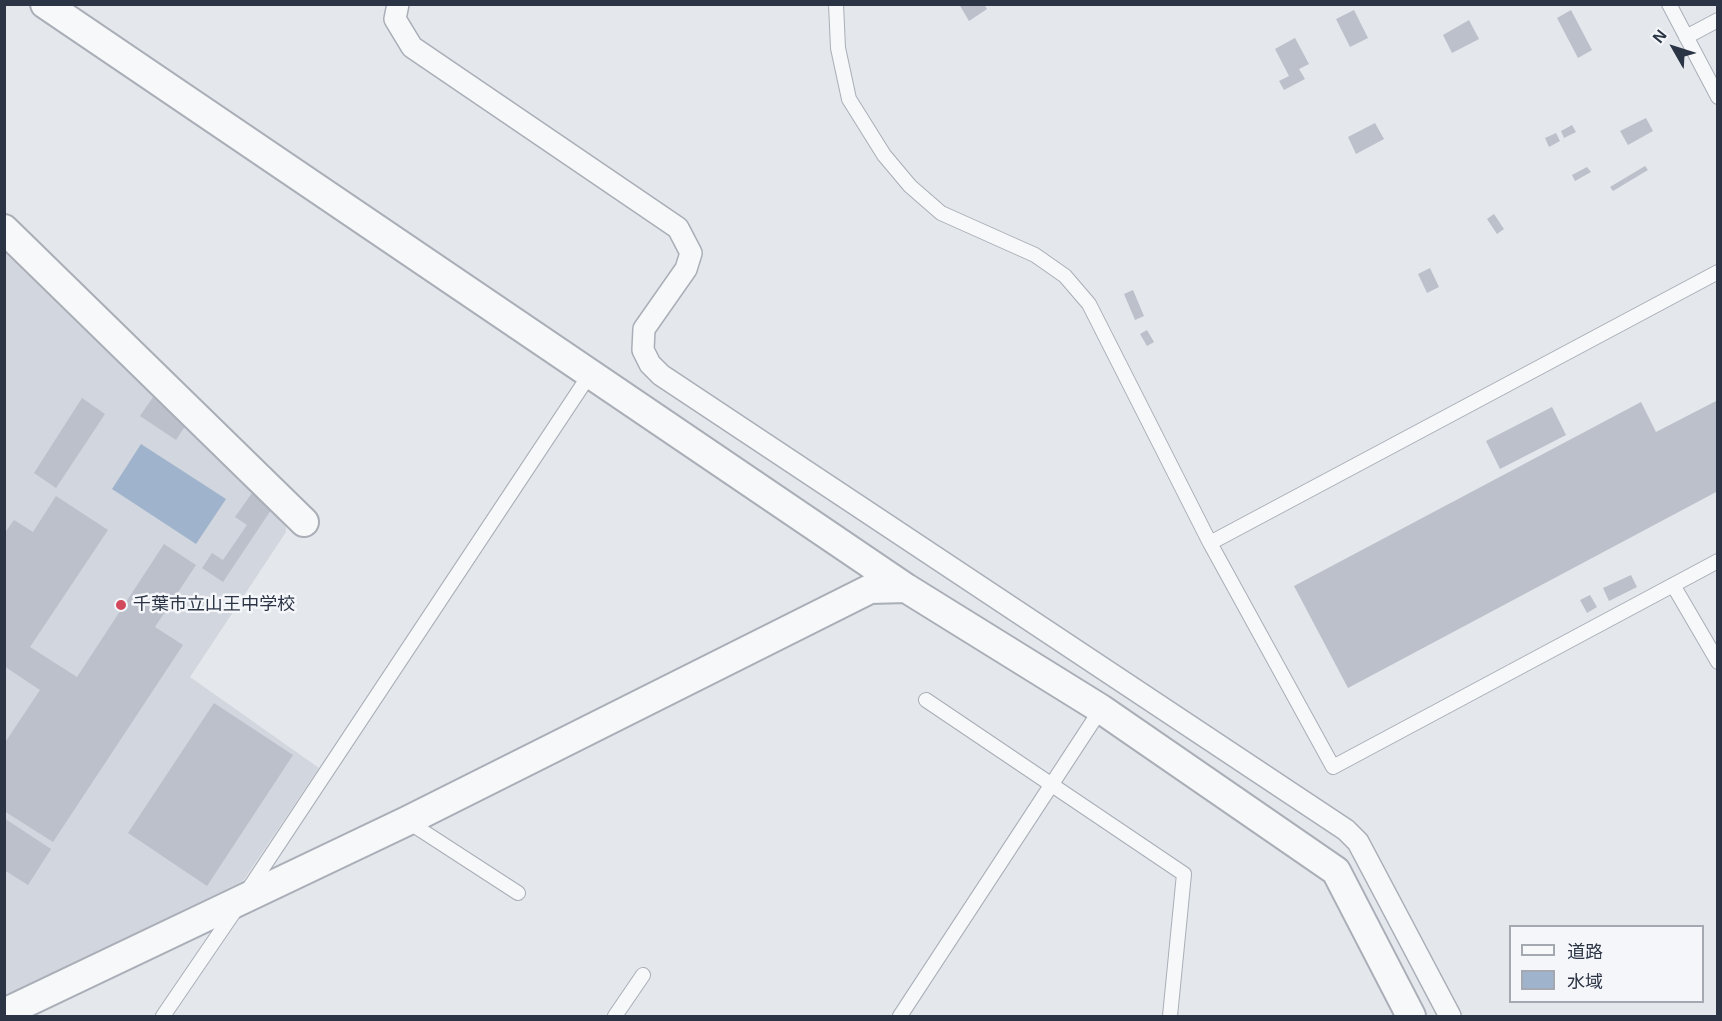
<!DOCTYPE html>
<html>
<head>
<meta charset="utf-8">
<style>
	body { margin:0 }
	#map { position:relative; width:1722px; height:1021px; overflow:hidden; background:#e4e7ec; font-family:Helvetica,"Noto Sans JP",sans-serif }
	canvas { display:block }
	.frame { position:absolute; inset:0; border:6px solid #2b3445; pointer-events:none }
	.legend { position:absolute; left:1509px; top:925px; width:195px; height:78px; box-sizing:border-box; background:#f4f6f9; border:2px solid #a4a8b1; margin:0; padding:8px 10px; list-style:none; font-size:18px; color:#2b3445 }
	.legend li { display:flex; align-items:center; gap:12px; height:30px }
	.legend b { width:30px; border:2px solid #a4a8b1 }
	.north { position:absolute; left:1644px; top:18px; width:60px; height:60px; -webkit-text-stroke:4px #f4f6f9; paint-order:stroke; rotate:309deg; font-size:16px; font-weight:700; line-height:24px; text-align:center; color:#2b3445 }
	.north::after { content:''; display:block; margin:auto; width:21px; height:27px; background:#2b3445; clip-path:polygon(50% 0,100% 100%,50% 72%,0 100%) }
</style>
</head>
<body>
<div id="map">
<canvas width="1722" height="1021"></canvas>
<div class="frame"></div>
<ul class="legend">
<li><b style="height:8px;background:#f7f8fa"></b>道路</li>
<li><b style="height:16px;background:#9fb4cc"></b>水域</li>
</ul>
<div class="north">N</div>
</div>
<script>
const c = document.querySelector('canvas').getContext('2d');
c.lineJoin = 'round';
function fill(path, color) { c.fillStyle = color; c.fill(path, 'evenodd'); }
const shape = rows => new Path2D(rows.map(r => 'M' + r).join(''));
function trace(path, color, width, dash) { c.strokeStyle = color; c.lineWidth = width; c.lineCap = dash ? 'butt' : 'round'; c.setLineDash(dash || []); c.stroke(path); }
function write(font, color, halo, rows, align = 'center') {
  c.font = font + ' Helvetica,"Noto Sans JP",sans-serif'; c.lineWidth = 5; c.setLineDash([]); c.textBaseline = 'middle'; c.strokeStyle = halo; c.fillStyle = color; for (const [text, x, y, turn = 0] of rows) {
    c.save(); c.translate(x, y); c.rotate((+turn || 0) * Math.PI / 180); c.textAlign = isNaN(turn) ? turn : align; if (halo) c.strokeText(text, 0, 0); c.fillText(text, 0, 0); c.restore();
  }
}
fill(shape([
	[4,243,285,515,286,532,190,677,319,768,243,881,5,996]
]), '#d2d6de');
fill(shape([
	[141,444,226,499,196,544,112,489]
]), '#9fb4cc');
fill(shape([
	[959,4,984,4,987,9,969,21],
	[1354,10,1368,38,1350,47,1336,19],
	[1571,10,1592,50,1578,58,1557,18],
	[1469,20,1479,39,1452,53,1443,35],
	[1295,38,1309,64,1299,69,1305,79,1284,90,1279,81,1289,76,1275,49],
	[1646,118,1653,131,1628,145,1620,131],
	[1375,123,1384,139,1356,154,1348,137],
	[1572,125,1576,132,1564,138,1561,131],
	[1556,133,1560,141,1549,147,1545,138],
	[1645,166,1648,170,1613,191,1610,187],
	[1587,167,1591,172,1575,181,1572,175],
	[1494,214,1504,229,1497,234,1487,219],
	[1430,268,1439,287,1427,293,1418,274],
	[1133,290,1144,316,1135,320,1124,294],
	[1147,330,1154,342,1147,346,1140,334],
	[153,397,189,420,176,440,140,416],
	[82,398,105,414,56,488,34,473],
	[1718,400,1718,491,1348,688,1294,586,1641,402,1656,432],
	[1552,407,1566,435,1500,469,1486,441],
	[252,493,273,507,223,582,202,568,212,553,223,560,247,525,235,517],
	[56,496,108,530,30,647,77,677,164,544,196,565,155,627,183,645,53,842,4,811,4,744,40,690,4,666,4,534,14,520,33,532],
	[1631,575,1637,587,1609,601,1603,588],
	[1590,595,1597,607,1587,613,1580,600],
	[214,703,293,755,207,886,128,833],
	[4,818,51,849,28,885,4,870]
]), '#bbc0ca');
const service = shape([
	[836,4,838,48,849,99,884,155,910,186,941,213,1035,255,1065,276,1089,304,1210,543,1333,767,1718,561],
	[1669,4,1718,97],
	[1686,37,1718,20],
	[1210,543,1718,272],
	[1673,585,1718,662],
	[926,700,1184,874,1170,1016],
	[407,821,518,893],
	[248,890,590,374],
	[163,1016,236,909],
	[615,1016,643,975],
	[900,1016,1101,709]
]);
const pedestrian = shape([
	[398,4,395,19,412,47,678,228,691,253,686,269,644,329,643,350,650,364,661,375,1346,830,1358,842,1450,1016]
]);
const minor = shape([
	[45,4,906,588,1101,709,1336,871,1411,1016],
	[4,229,304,522],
	[4,1013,407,821,870,589,906,588]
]);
trace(service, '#a9aeb7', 16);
trace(pedestrian, '#a9aeb7', 24);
trace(minor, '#a9aeb7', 32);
trace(service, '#f7f8fa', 14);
trace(pedestrian, '#f7f8fa', 21);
trace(minor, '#f7f8fa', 28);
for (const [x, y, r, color] of [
	[121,605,6,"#d1495b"]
]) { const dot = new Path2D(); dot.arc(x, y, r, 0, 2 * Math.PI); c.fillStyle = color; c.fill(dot); trace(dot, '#f4f6f9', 2); }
write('18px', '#2b3445', '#f4f6f9', [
	["千葉市立山王中学校",133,605]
], 'left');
</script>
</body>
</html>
